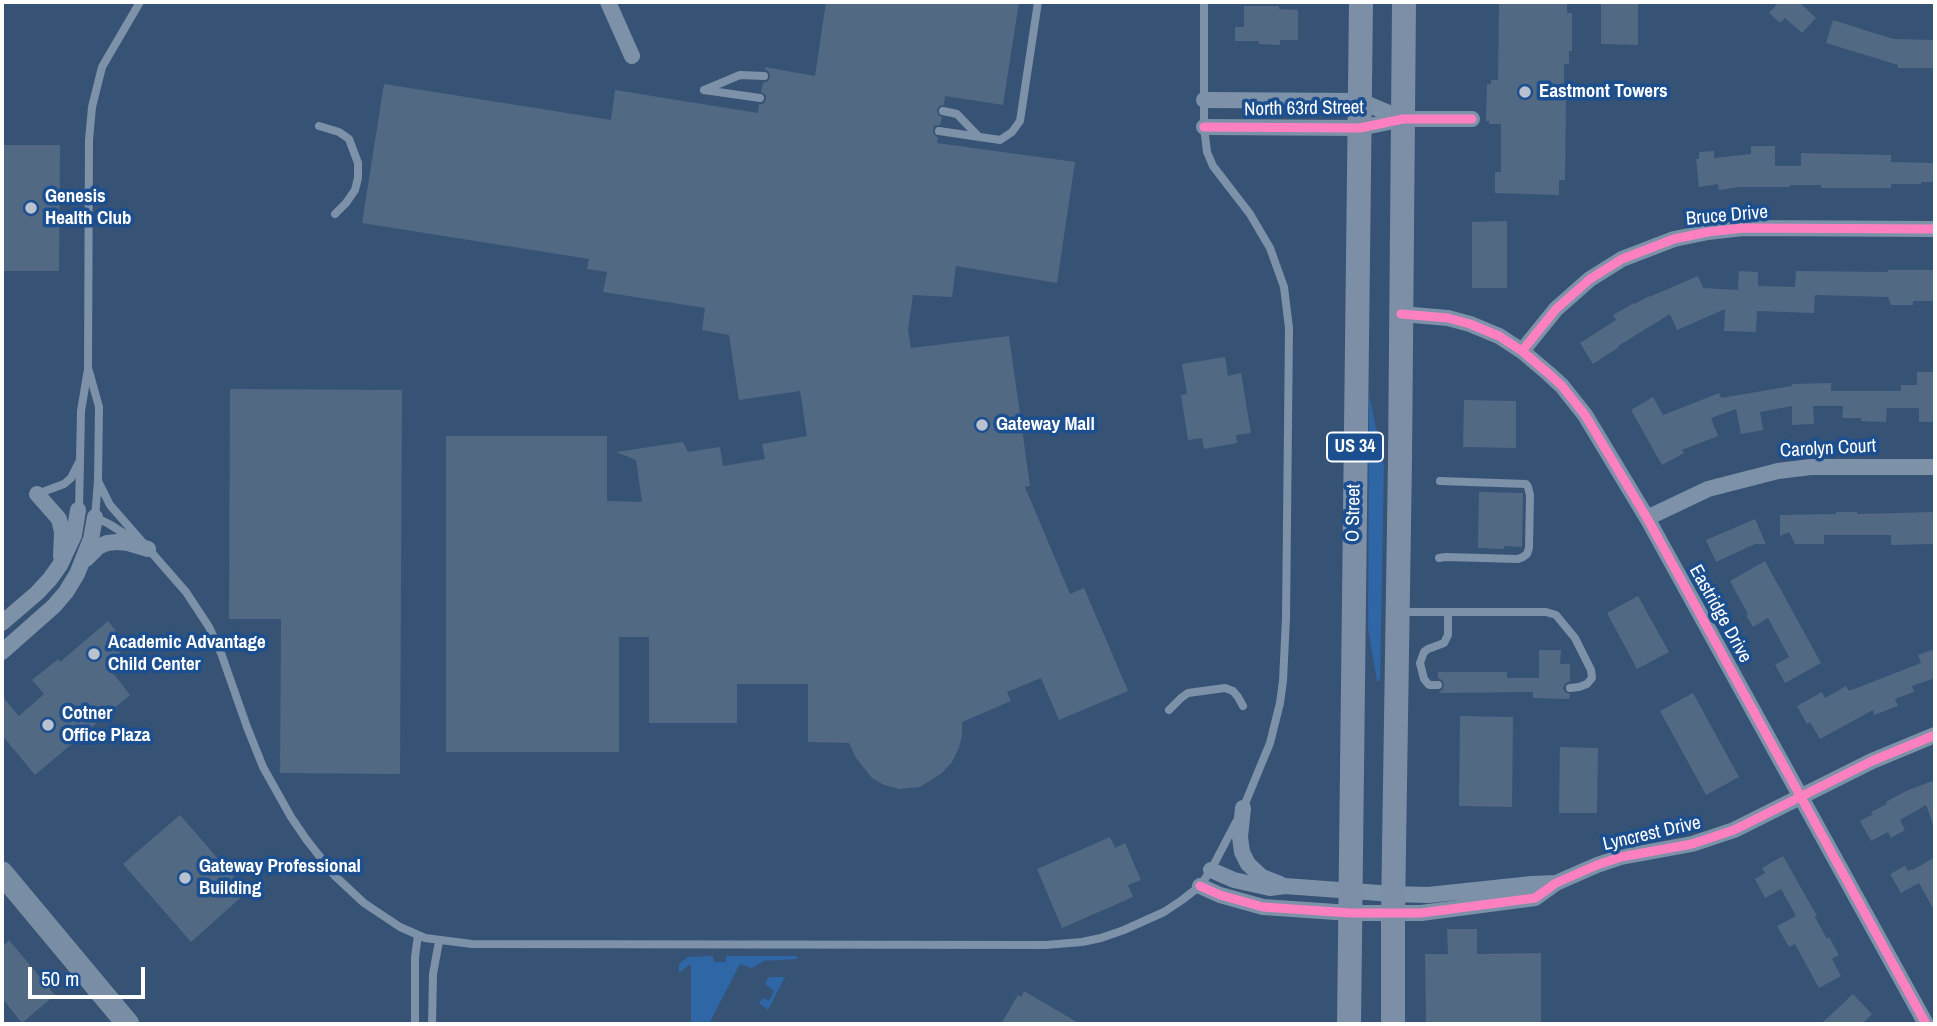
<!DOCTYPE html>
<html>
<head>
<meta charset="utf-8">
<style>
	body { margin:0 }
	#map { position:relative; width:1937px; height:1026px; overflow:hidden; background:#365274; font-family:"Archivo Narrow",sans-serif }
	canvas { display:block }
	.frame { position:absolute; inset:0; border:4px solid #fff; pointer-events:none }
	.scale { position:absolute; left:28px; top:967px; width:117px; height:32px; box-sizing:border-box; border:4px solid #fff; border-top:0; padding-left:9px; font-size:21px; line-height:24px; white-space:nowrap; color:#fff; -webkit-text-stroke:5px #1b4f8f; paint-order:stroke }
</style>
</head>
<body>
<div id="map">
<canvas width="1937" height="1026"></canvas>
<div class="frame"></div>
<div class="scale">50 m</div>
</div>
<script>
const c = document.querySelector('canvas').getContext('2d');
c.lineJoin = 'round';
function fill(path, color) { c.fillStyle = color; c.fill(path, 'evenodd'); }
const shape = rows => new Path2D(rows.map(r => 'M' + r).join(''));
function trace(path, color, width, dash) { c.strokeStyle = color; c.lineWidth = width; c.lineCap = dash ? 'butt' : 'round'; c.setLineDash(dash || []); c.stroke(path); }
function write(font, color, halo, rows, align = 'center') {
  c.font = font + ' "Archivo Narrow",sans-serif'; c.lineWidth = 7; c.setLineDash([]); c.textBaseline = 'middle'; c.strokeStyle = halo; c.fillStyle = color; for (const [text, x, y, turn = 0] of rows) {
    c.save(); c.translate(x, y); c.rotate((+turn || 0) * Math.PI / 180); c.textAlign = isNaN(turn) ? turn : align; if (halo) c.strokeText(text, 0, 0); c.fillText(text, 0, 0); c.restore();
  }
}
fill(shape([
	[1369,394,1384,467,1380,681,1377,681,1368,628],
	[688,957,713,956,714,962,726,962,726,956,797,956,797,959,764,961,752,968,740,964,709,1024,691,1024,691,965,689,965,679,973,679,964],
	[769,977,785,977,768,1010,759,1003,763,998,769,1001,774,991,765,984]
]), '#2f66a5');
fill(shape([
	[826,2,1019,2,1003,105,945,96,944,105,939,106,937,110,938,115,942,117,940,125,934,126,933,133,938,138,937,143,1075,162,1057,283,956,266,952,297,913,295,908,330,911,348,1009,336,1030,486,1025,487,1070,594,1084,588,1128,691,1059,720,1041,678,1007,692,1011,701,962,722,962,735,959,748,952,762,942,773,920,787,900,789,884,785,872,778,856,758,849,743,808,742,808,684,737,684,737,723,649,723,649,637,619,637,619,752,446,752,446,436,607,436,607,501,642,502,636,460,616,452,683,442,688,452,720,447,723,466,765,459,762,444,807,436,800,391,739,400,729,335,702,330,705,308,603,292,607,272,587,269,589,259,362,223,384,84,611,120,615,90,758,113,759,104,763,104,766,100,766,95,761,92,763,83,768,81,770,77,769,72,765,69,765,67,815,76],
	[1499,2,1567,2,1567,13,1572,13,1572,51,1569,51,1569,64,1564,64,1564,99,1566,99,1565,180,1559,180,1559,195,1495,193,1495,172,1501,172,1501,124,1489,124,1489,121,1486,121,1487,84,1491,84,1491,80,1498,80],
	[1601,2,1638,2,1638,45,1601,44],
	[1779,2,1799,2,1816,18,1802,33,1785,18,1780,23,1769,13],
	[1244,6,1279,6,1279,9,1298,10,1298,40,1280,40,1280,45,1259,44,1259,41,1235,41,1235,27,1244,27],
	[1833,20,1893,39,1935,40,1935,68,1898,68,1898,65,1826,43],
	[2,145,60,145,59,271,2,271],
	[1751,146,1775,146,1775,166,1801,166,1801,153,1891,155,1891,162,1935,163,1935,182,1921,182,1921,184,1891,184,1891,188,1821,188,1821,185,1790,185,1790,187,1739,187,1719,190,1718,184,1699,187,1696,159,1699,159,1699,152,1714,151,1714,158,1751,154],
	[1507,221,1507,288,1472,288,1472,222],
	[1888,270,1935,270,1935,301,1913,301,1913,305,1891,305,1888,297,1815,295,1814,313,1757,311,1756,332,1724,331,1725,309,1677,330,1670,314,1618,346,1619,347,1593,364,1580,343,1616,320,1613,315,1634,303,1635,304,1649,296,1649,297,1698,276,1703,288,1738,290,1739,271,1758,272,1758,286,1795,287,1796,271,1888,272],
	[1225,357,1228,376,1241,373,1251,433,1236,435,1237,443,1204,449,1202,438,1188,440,1181,395,1187,394,1182,364],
	[1917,372,1933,372,1933,388,1935,388,1935,422,1919,422,1919,408,1887,408,1886,422,1861,421,1861,418,1842,418,1843,406,1813,406,1814,424,1792,425,1792,406,1760,412,1763,430,1741,434,1736,409,1711,418,1718,436,1682,450,1684,453,1662,465,1631,410,1653,397,1663,415,1719,393,1721,398,1792,386,1792,384,1831,383,1831,391,1901,391,1901,385,1917,385],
	[230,389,402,390,400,774,280,773,281,619,229,619],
	[1464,400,1516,401,1516,448,1463,447],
	[1479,492,1523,493,1522,547,1504,546,1504,549,1478,548],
	[1836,512,1857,512,1857,514,1934,512,1934,544,1891,545,1891,535,1824,535,1824,544,1795,544,1789,532,1780,536,1780,515,1836,514],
	[1755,519,1766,544,1755,544,1716,562,1706,540],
	[1765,561,1821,663,1785,683,1775,665,1789,657,1768,618,1753,627,1746,615,1748,614,1730,581],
	[1638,596,1669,652,1637,669,1607,613],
	[108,621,128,646,106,664,130,695,35,775,2,735,2,696,19,716,44,694,32,680,58,659,60,662],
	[1935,649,1935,678,1912,686,1914,692,1895,699,1898,706,1874,715,1873,710,1820,739,1810,722,1807,724,1797,706,1822,692,1825,698,1846,686,1849,691,1921,663,1918,655],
	[1539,650,1561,650,1560,664,1570,664,1570,681,1566,683,1563,688,1565,692,1570,694,1569,699,1533,698,1533,692,1438,693,1443,689,1444,684,1442,680,1438,678,1438,672,1507,672,1507,678,1539,678],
	[1693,693,1739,777,1706,795,1660,711],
	[1460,716,1513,717,1512,807,1459,806],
	[1560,747,1598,748,1597,813,1559,813],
	[1935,780,1935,827,1934,827,1926,805,1900,820,1905,830,1891,838,1888,832,1871,841,1860,821,1873,814,1871,812,1887,804,1886,802,1906,791],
	[180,815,247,892,191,942,123,864],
	[1110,837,1115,848,1125,843,1141,880,1128,885,1133,897,1062,928,1037,869],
	[1783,856,1817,916,1815,917,1827,939,1829,937,1839,955,1832,959,1841,976,1819,988,1795,944,1789,947,1777,926,1796,916,1781,889,1765,898,1755,879,1765,873,1762,868],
	[1935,857,1935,912,1919,883,1901,893,1890,874,1905,866,1908,871,1912,869,1913,870],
	[1447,929,1477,929,1477,954,1541,953,1541,1024,1426,1024,1425,954,1448,954],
	[9,940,55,995,22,1023,2,998,2,947],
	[1024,991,1080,1024,1001,1024,1018,995,1021,997],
	[1853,994,1872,1014,1862,1024,1821,1024]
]), '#526984');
trace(shape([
	[1204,2,1204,127,1207,152,1213,166,1250,214,1270,248,1284,287,1289,328,1286,618,1283,681,1280,703,1270,743,1242,811],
	[704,90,740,75,764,76],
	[704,90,760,98],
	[943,111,957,114,979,137],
	[319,126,339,132,349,139,358,163,358,178,355,190,346,203,335,214],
	[939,131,1000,140,1012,132,1020,121,1038,2],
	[89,371,99,407,98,481,95,517],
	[98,481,110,505,186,592,209,627,221,653,247,727,263,767,291,817,306,839,335,876,364,903,400,927,425,938,472,944,1045,945,1082,942,1101,938,1124,930,1164,912,1182,900,1200,886,1211,870,1236,822],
	[37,494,64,484,71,478,79,462],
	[79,510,81,411,88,369,89,140,92,107,102,67,140,2],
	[95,517,109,524,138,542],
	[1439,558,1446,557,1518,559,1523,557,1527,554,1529,548,1530,495,1528,487,1526,484,1440,481],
	[1401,612,1546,612,1556,615,1575,638,1591,670,1592,678,1587,684,1579,687,1570,688],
	[1438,685,1429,685,1424,679,1420,663,1424,652,1428,649,1444,643,1448,635,1448,612],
	[1169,710,1181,698,1188,693,1225,688,1233,691,1238,697,1243,706],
	[415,1024,415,957,418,935],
	[432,1024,433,974,439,941]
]), '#7d92a8', 8);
trace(shape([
	[608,2,632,56],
	[1204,100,1360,101,1403,119],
	[1204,127,1360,128,1403,119,1472,119],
	[1401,314,1448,318,1470,324,1499,336,1522,351,1549,374,1562,386,1585,415,1647,518,1926,1024],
	[1522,351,1556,309,1590,279,1622,259,1674,239,1708,232,1743,228,1935,229],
	[37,494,59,519,62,532,61,556],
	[1647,518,1708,489,1778,471,1811,467,1935,467],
	[86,559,98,547,107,543,117,542,128,543,148,549],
	[2,623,37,593,50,579,60,565,74,535,78,510],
	[2,652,54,606,66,592,77,574,91,539,95,517],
	[1243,808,1240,837,1242,852,1248,864,1262,877,1280,884],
	[1211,870,1234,880,1270,888,1285,886,1393,894,1428,895,1532,884,1556,883],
	[1200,886,1220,895,1263,907,1350,913,1421,913,1535,898,1556,883,1597,865,1621,857,1692,844,1734,830,1872,761,1935,735]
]), '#7d92a8', 16);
trace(shape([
	[2,873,128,1024]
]), '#798da4', 23);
trace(shape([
	[1349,1024,1361,2],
	[1393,1024,1393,914,1400,460,1404,2]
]), '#7d8ea7', 24);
trace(shape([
	[1204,127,1360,128,1403,119,1472,119],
	[1401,314,1448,318,1470,324,1499,336,1522,351,1549,374,1562,386,1585,415,1647,518,1926,1024],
	[1522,351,1556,309,1590,279,1622,259,1674,239,1708,232,1743,228,1935,229],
	[1200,886,1220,895,1263,907,1350,913,1421,913,1535,898,1556,883,1597,865,1621,857,1692,844,1734,830,1872,761,1935,735]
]), '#ff80c0', 9);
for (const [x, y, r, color] of [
	[1525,92,7,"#b9c2ce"],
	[31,208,7,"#b9c2ce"],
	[982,425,7,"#b9c2ce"],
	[94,654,7,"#b9c2ce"],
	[48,725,7,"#b9c2ce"],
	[185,878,7,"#b9c2ce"]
]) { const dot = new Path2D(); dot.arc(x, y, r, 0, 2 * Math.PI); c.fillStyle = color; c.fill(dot); trace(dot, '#1b4f8f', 2.5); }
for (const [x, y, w] of [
	[1355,447,56]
]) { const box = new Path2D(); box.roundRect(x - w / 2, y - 14.5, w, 29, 5); c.fillStyle = '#1b4f8f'; c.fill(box); trace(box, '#fff', 2); }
write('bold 18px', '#fff', null, [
	["US 34",1355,447]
]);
write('bold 19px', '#fff', '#1b4f8f', [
	["Eastmont Towers",1539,92],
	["Genesis",45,197],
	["Health Club",45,219],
	["Gateway Mall",996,425],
	["Academic Advantage",108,643],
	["Child Center",108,665],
	["Cotner",62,714],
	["Office Plaza",62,736],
	["Gateway Professional",199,867],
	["Building",199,889]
], 'left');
write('19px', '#fff', '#1b4f8f', [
	["North 63rd Street",1304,109,-1],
	["Bruce Drive",1727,216,-5],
	["Carolyn Court",1828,449,-3],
	["O Street",1354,513,-89],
	["Eastridge Drive",1720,614,61],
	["Lyncrest Drive",1652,834,-13]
]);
</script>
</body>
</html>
